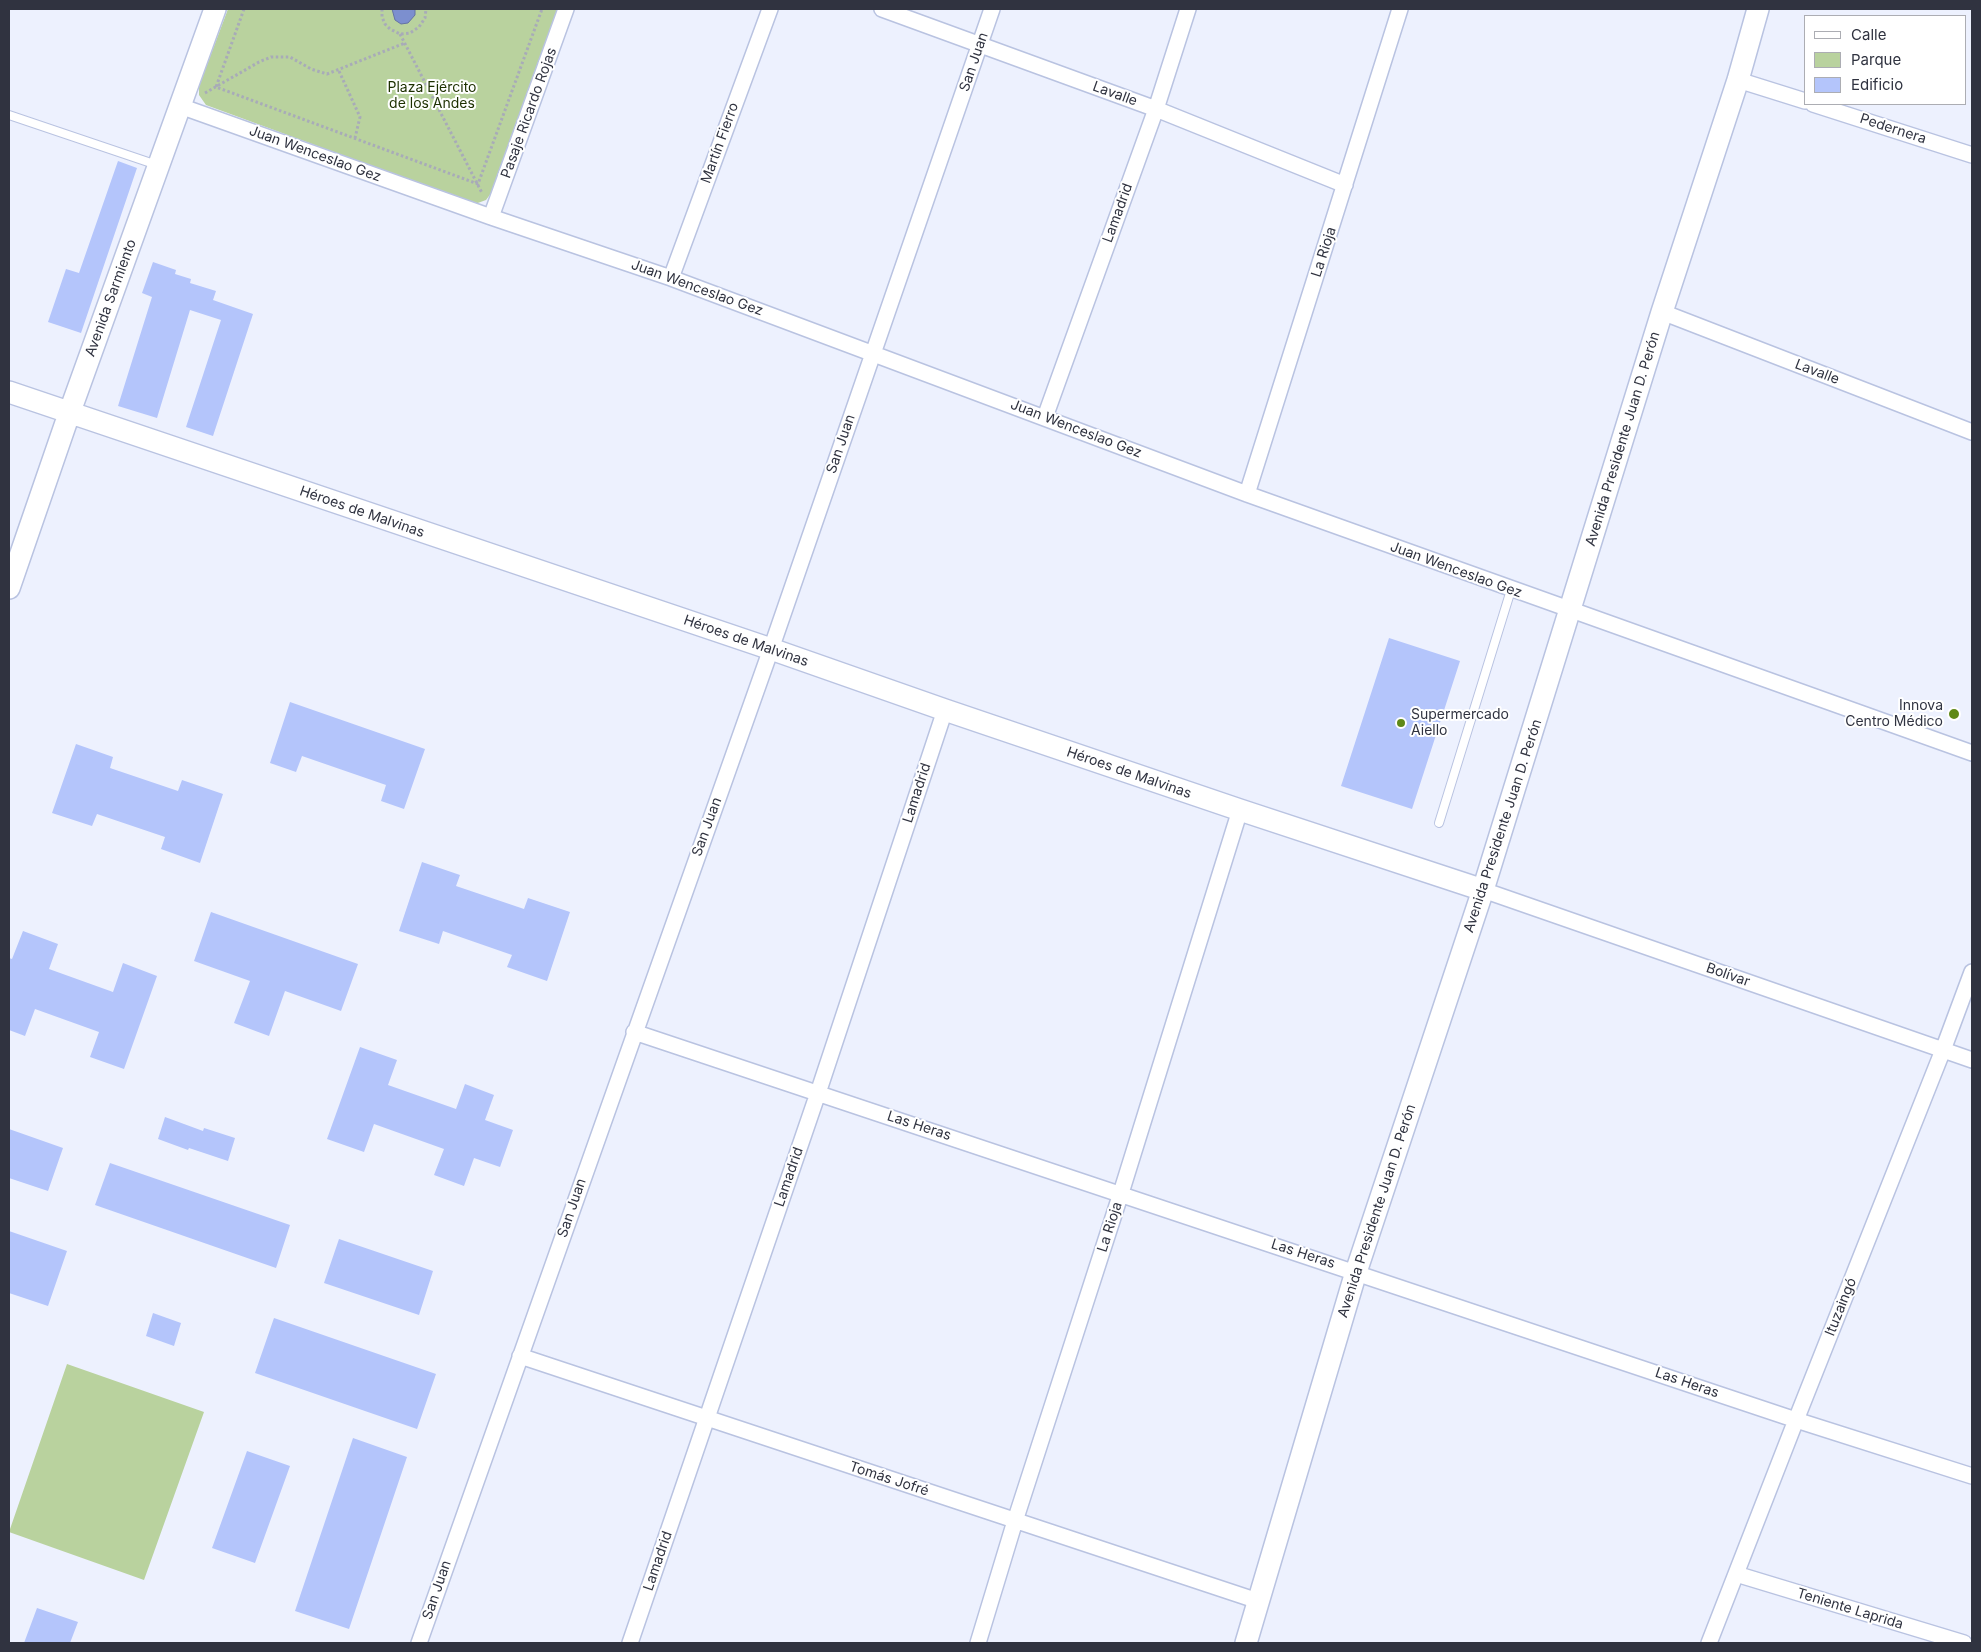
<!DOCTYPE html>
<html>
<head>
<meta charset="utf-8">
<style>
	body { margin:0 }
	#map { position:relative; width:1981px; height:1652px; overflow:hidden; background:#edf1fe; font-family:Inter,sans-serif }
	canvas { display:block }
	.frame { position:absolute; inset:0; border:10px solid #303340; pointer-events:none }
	.legend { position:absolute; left:1804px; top:15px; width:162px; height:90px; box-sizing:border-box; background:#fff; border:1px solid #acadb3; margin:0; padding:6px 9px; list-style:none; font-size:15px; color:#303340 }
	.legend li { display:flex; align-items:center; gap:10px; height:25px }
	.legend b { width:25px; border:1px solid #acadb3 }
</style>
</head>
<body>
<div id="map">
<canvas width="1981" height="1652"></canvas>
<div class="frame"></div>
<ul class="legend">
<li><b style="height:6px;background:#fff"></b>Calle</li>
<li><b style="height:14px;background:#b9d29e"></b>Parque</li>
<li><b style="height:14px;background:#b4c5fb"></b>Edificio</li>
</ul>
</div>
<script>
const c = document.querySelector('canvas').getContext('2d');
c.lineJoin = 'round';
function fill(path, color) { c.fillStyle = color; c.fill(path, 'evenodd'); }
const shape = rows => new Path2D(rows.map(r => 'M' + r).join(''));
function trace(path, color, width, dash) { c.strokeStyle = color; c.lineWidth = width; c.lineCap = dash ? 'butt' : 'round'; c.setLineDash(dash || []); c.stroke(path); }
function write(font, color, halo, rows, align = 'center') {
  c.font = font + ' Inter,sans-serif'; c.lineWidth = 4; c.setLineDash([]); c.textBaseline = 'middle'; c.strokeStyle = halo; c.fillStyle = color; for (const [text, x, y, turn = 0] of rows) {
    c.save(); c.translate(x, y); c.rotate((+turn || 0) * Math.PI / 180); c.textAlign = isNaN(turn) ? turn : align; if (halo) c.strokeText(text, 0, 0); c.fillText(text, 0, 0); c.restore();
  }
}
fill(shape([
	[228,9,558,9,492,192,486,200,475,204,206,105,199,95,199,86],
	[67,1364,204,1412,144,1580,9,1532]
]), '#b9d29e');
const water = shape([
	[392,9,415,9,415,15,408,23,401,24,395,20,392,9]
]);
fill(water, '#7c8fcf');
trace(water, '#6573a4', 1);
fill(shape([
	[118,161,137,168,81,333,48,322,66,269,79,273],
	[153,262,176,270,175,274,191,279,190,283,216,291,213,300,253,314,213,436,186,427,221,320,190,310,157,418,118,406,152,297,142,293],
	[1389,638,1460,661,1412,809,1341,786],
	[290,702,425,749,404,809,381,801,386,785,302,756,296,772,270,763],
	[76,744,113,757,110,768,178,791,182,780,223,794,200,863,161,849,165,837,97,814,92,826,52,813],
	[422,862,460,875,456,886,524,909,528,898,570,912,547,981,507,967,512,955,443,931,439,944,399,931],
	[211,912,358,964,341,1011,285,991,269,1036,234,1023,250,981,194,961],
	[23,931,58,944,49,969,113,992,123,963,157,976,124,1069,90,1057,99,1032,35,1009,25,1036,9,1030,9,958,12,959],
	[360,1047,397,1060,388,1085,456,1109,465,1084,494,1095,485,1120,513,1130,500,1167,474,1158,464,1186,434,1175,444,1149,374,1124,364,1152,327,1139],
	[165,1117,203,1131,204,1128,235,1138,228,1161,189,1148,188,1150,158,1139],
	[9,1129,63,1148,48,1191,9,1178],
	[110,1163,290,1225,276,1268,95,1205],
	[9,1231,67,1251,48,1306,9,1293],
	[339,1239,433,1271,419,1315,324,1283],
	[153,1313,181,1323,174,1346,146,1336],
	[274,1318,436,1374,417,1429,255,1373],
	[353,1438,407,1457,349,1629,295,1611],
	[247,1451,290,1466,255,1563,212,1548],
	[37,1608,78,1622,70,1643,24,1643]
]), '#b4c5fb');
const service = shape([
	[9,115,157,165],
	[1439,823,1511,590]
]);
const minor = shape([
	[882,9,1156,109,1345,185],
	[1738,80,1805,101],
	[1813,104,1972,155],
	[180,106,491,217,671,278,1247,494,1972,753],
	[491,217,566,9],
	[671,278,770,9],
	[1662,312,1972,432],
	[1045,417,1156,109,1188,9],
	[1247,494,1400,9],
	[1483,890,1972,1060],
	[634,1032,1796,1420,1972,1476],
	[520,1356,1258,1601],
	[1736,1574,1964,1643],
	[419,1643,771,649,992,9],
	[630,1643,818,1093,945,710],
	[978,1643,1015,1521,1121,1193,1240,810],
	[1709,1643,1796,1420,1943,1050,1972,972]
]);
const secondary = shape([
	[9,392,771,649,945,710,1240,810,1483,890],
	[9,588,69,414,215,9],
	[1246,1643,1356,1272,1483,890,1662,312,1738,80,1758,9]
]);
trace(service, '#b9c3e1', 10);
trace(minor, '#b9c3e1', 18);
trace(secondary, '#b9c3e1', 24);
trace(shape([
	[244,9,216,87,478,184,542,9],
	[382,9,382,17,385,24,390,29,400,34,410,33,419,27,425,18,426,9],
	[400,34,482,193],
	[339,71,360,117,355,138],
	[205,93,259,62,271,57,290,57,311,69,327,74,405,43]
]), '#a8abb8', 3, [2.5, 2.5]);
trace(service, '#fff', 8);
trace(minor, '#fff', 15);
trace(secondary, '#fff', 21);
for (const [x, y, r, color] of [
	[1954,714,6,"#5f8917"],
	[1401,723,5,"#5f8917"]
]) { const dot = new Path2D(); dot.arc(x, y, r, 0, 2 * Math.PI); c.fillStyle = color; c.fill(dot); trace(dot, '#fff', 2); }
write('14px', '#303340', '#fff', [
	["San Juan",974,62,-71],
	["Lavalle",1115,94,20],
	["Pasaje Ricardo Rojas",529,113,-70],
	["Pedernera",1893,129,18],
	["Martín Fierro",720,143,-70],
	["Juan Wenceslao Gez",315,154,20],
	["Lamadrid",1118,213,-70],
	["La Rioja",1324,252,-72],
	["Juan Wenceslao Gez",697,288,20],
	["Avenida Sarmiento",111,298,-70],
	["Lavalle",1817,372,21],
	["Juan Wenceslao Gez",1076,429,21],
	["Avenida Presidente Juan D. Perón",1623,439,-73],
	["San Juan",841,444,-71],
	["Héroes de Malvinas",362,512,19],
	["Juan Wenceslao Gez",1456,570,20],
	["Héroes de Malvinas",746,641,19],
	["Héroes de Malvinas",1129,773,19],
	["Lamadrid",917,793,-72],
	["Avenida Presidente Juan D. Perón",1503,826,-72],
	["San Juan",707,827,-70],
	["Bolívar",1728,975,19],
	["Las Heras",919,1126,18],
	["Lamadrid",789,1177,-71],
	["San Juan",572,1208,-71],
	["Avenida Presidente Juan D. Perón",1377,1211,-72],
	["La Rioja",1110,1227,-72],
	["Las Heras",1303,1254,18],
	["Ituzaingó",1841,1307,-68],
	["Las Heras",1687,1383,19],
	["Tomás Jofré",889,1479,18],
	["Lamadrid",658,1561,-71],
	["San Juan",437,1590,-71],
	["Teniente Laprida",1850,1609,17]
]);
write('14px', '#1d3000', '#fff', [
	["Plaza Ejército",432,88],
	["de los Andes",432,104]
]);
write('14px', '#303340', '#fff', [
	["Innova",1943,706],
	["Centro Médico",1943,722],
	["Supermercado",1411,715,"left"],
	["Aiello",1411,731,"left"]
], 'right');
</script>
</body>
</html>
